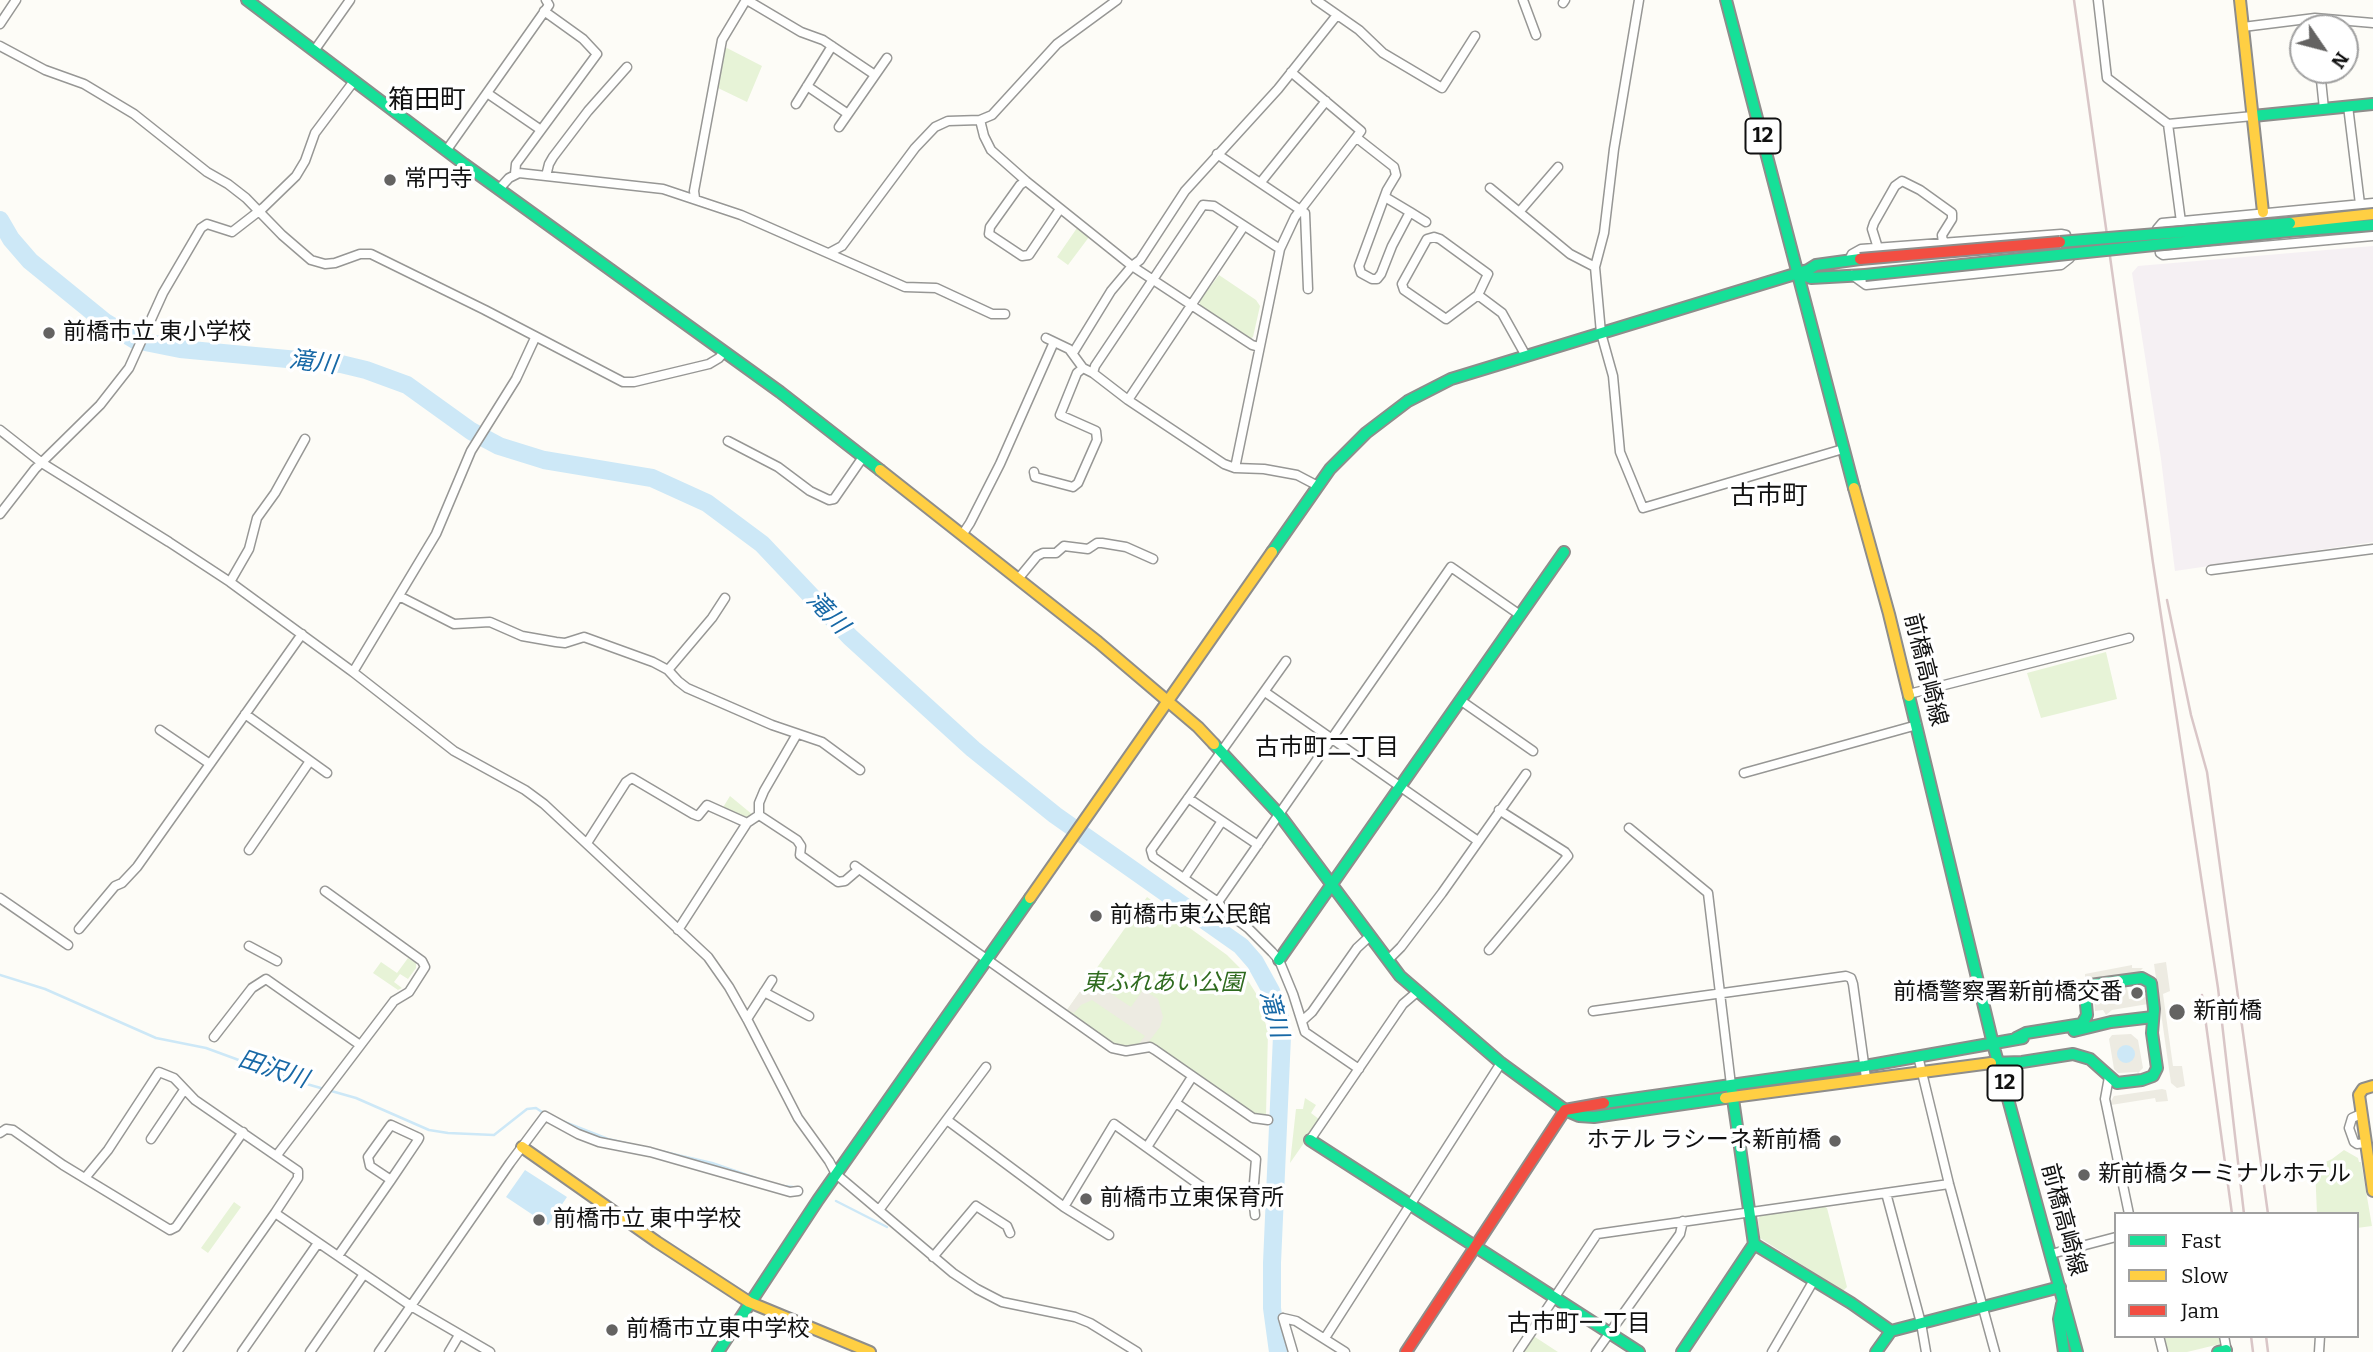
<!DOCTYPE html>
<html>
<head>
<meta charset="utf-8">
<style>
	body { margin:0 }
	#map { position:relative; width:2373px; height:1352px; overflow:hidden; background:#fdfcf7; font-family:Bitter,serif }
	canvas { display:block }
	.legend { position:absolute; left:2114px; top:1212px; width:245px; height:126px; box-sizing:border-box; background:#fff; border:2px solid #a0a0a0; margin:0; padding:9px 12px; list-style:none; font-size:21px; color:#111 }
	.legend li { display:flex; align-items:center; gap:14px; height:35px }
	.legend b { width:35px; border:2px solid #a0a0a0 }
	.north { position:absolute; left:2289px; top:14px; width:70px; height:70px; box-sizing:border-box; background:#fff; border:2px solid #a0a0a0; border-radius:50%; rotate:125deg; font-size:19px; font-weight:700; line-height:28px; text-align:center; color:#111 }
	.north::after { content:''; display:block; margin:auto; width:24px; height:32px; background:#646362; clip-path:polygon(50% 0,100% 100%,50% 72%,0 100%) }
</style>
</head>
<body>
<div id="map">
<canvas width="2373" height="1352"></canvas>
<ul class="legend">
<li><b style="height:9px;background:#16e098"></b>Fast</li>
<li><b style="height:9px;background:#ffcf43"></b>Slow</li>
<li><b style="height:9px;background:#f24e42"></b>Jam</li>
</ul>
<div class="north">N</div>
</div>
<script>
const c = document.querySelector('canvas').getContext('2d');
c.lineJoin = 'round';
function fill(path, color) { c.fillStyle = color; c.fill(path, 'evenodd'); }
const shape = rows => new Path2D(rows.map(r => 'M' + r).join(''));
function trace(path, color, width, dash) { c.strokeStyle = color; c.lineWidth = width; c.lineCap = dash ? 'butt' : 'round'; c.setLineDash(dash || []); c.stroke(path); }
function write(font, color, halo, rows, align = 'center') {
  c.font = font + ' Bitter,"Noto Sans JP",serif'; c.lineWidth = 7; c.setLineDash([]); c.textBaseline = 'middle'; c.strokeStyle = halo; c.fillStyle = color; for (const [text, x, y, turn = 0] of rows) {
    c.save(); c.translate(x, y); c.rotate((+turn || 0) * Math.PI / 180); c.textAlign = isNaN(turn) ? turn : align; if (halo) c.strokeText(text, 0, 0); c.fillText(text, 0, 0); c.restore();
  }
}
fill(shape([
	[2373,246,2373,542,2175,571,2161,459,2132,273,2138,266]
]), '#f5f0f3');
fill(shape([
	[725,47,762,66,747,102,718,88],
	[1077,228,1089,237,1068,265,1057,257],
	[1219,275,1256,300,1260,306,1253,337,1250,339,1200,305,1200,300],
	[2106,652,2117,699,2041,718,2027,673],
	[730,796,753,815,747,820,722,809],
	[1147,897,1227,955,1240,968,1257,995,1268,1032,1266,1115,1261,1117,1254,1115,1157,1047,1150,1044,1124,1046,1114,1044,1067,1010],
	[408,958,416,963,416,968,408,979,400,974,394,982,402,988,398,990,373,973,381,962,397,973],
	[1305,1098,1316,1105,1311,1113,1320,1120,1290,1163,1296,1109,1303,1109],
	[2344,1150,2358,1158,2359,1162,2361,1162,2372,1226,2357,1228,2357,1214,2317,1214,2315,1167,2332,1159],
	[234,1202,241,1207,208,1253,201,1248],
	[1822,1205,1827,1208,1847,1287,1843,1291,1760,1238,1758,1219,1761,1215],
	[2164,1336,2221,1336,2222,1342,2220,1344,2187,1352,2170,1352,2167,1350],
	[1535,1337,1558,1352,1520,1352,1529,1338]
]), '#e7f3d7');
fill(shape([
	[2166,962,2170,991,2163,994,2173,1066,2182,1066,2185,1086,2177,1088,2171,1083,2154,964],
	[2132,965,2132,968,2143,968,2138,973,2094,980,2085,978,2085,974],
	[1089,979,1131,1007,1143,990,1158,999,1163,1017,1160,1027,1147,1044,1138,1045,1145,1036,1092,1000,1081,1005,1074,1013,1067,1010],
	[2127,987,2129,999,2147,997,2148,1004,2112,1010,2106,1015,2103,1010,2095,1011,2094,997,2098,991],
	[2131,1034,2138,1040,2143,1068,2138,1073,2137,1072,2118,1073,2114,1069,2109,1039,2112,1035],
	[2162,1089,2166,1090,2168,1101,2156,1102,2155,1098,2111,1105,2111,1101,2114,1096]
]), '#edebe2');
fill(shape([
	'2117 1054a9 9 0 1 1 18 0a9 9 0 1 1-18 0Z',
	[525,1170,567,1197,548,1225,506,1197]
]), '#cde8f7');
trace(shape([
	[0,975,45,989,156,1038,206,1048,296,1081,356,1098,429,1130,448,1133,494,1135,527,1109,536,1108,542,1112],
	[562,1121,608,1139,712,1163,756,1178],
	[783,1186,793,1187],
	[836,1201,887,1227]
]), '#cde8f7', 2.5);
trace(shape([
	[0,220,11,239,30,261,105,322,135,340,180,349,341,364,366,370,407,385,471,431,499,446,544,460,652,478,707,503,762,544,850,637,973,749,1055,815,1241,946,1255,962,1271,991,1280,1017,1282,1036,1272,1263,1272,1308,1278,1352]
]), '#cde8f7', 18);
const street = shape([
	[747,0,801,32,823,40,875,75],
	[1316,0,1359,30,1383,53,1442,88,1475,36],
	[1523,0,1536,35],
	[1639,0,1614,149,1604,233,1595,267,1601,333,1613,376,1620,452,1643,508,1843,449],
	[2098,0,2107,78,2168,124,2253,116],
	[1563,3,1565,0],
	[0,24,16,0],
	[2243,27,2315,18,2373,23],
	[0,46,45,70,84,84,134,114,207,172,228,184,246,198,282,235,311,260,325,264,335,263,360,254,371,254,485,310,623,382,634,382,709,364,719,358,724,352],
	[314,51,350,0],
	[2320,70,2324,109],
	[807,86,848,114],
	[487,93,541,130],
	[796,104,832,46],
	[2348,106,2360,204],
	[980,120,984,136,991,150,1026,181,1132,266,1252,345,1259,347],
	[2168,124,2181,222],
	[839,127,887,58],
	[1357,138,1394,167,1396,175,1387,190,1359,266,1361,273,1372,279,1377,279,1381,274,1392,246,1410,212,1385,197],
	[446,151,549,5,546,0],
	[1217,154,1305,213,1308,289],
	[515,174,516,164,597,54,583,39,544,11],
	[546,176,549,164,553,157,588,111,627,67],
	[1026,181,1020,185,990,227,989,234,1022,256,1029,255,1060,209],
	[1261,182,1326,101],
	[1490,188,1570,254,1595,267],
	[499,189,509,178,519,173,663,189,741,215,905,287,936,288,992,314,1005,314],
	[695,198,694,191,722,40,746,0],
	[2373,203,2162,223,2157,229,2160,253,2163,255,2373,236],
	[1520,211,1558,167],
	[1410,212,1426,222],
	[1878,248,1872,229,1874,223,1895,186,1902,181,1920,190,1952,213,1952,219,1942,235,1943,243],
	[829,253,842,246,915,148,935,127,948,121,980,120,992,115,1057,44,1117,0],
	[1849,260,1852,254,1861,249,2061,234,2066,235,2070,249,2070,258,2061,265,1866,285,1852,275],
	[1478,295,1488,274,1440,239,1434,237,1427,239,1402,284,1404,290,1446,319,1478,295,1502,313,1526,356],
	[1046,338,1069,349,1083,368,1093,373,1128,400,1224,464,1235,468,1264,469,1297,475,1318,486],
	[1073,353,1111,291,1132,266,1140,260,1185,191,1278,89,1337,15],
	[1093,373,1095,366,1203,205,1214,206,1280,249],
	[1128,400,1244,226],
	[0,430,42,463,169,542,230,582,353,672,454,751,525,790,544,804,708,957,729,987,747,1019,798,1118,829,1161,836,1174,953,1273,977,1289,1002,1302,1075,1317,1090,1323,1137,1352],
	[728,441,778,467,810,491,829,500,834,499,863,457],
	[1235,468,1280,249,1295,217,1361,131,1291,72],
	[1034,472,1035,477,1073,487,1078,483,1097,440,1096,431,1060,415,1077,373,1083,368],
	[0,514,35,469,100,405,129,368,163,293,201,228,207,224,232,232,263,208,296,176,305,161,315,133,354,81],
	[962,535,970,523,1000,464,1054,342],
	[2211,570,2373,549],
	[1018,579,1037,556,1043,553,1056,553,1064,546,1088,549,1097,543,1102,543,1126,547,1153,559],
	[230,582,249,549,257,518,275,493,305,439],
	[399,596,454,624,490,622,522,636,556,642,565,643,584,637,653,662,668,670,678,681,687,688,772,725,822,742,860,770],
	[1286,661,1151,850,1153,857,1218,902,1223,909,1248,928,1272,952,1279,960,1293,994,1305,1032,1359,1069],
	[668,670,712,618,725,598],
	[353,672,436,534,471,451,516,379,535,338],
	[1265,692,1478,841],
	[1909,694,2129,638],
	[1460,700,1533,751],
	[245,714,327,773],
	[160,730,210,764],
	[1744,773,1917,725],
	[1188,798,1258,845],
	[759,815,797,840,801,846,800,855,838,882,845,881,859,869],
	[1629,828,1708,893,1731,1085],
	[587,843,626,782,632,778,693,814,698,816,707,805,747,823],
	[249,850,310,761],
	[855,866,1112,1048,1126,1051,1150,1047,1155,1050,1253,1118,1268,1120],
	[1184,878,1222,821],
	[0,898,68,945],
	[1218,902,1451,567,1520,615],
	[79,929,115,886,122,883,137,867,302,634],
	[678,930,747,823,759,815,759,803,764,791,797,734],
	[249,946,277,961],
	[1489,950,1568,856,1565,852,1499,810],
	[1388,960,1401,947,1442,893,1526,774],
	[764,992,809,1016],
	[1593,1011,1846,976,1851,978,1853,984,1866,1078],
	[747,1019,772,980],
	[1302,1021,1312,1012,1357,948,1370,936],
	[214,1037,252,988,266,979,360,1045],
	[1918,1056,1949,1184,1995,1352],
	[2109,1077,2105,1099,2129,1214],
	[1176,1103,1256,1159,1253,1195,1255,1215],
	[2361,1114,2352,1118,2349,1128,2354,1142,2357,1144,2366,1143],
	[947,1120,1064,1207,1109,1235],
	[0,1133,6,1129,13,1130,63,1165,170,1230,176,1227,243,1132],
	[151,1139,184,1090],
	[1310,1140,1403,1004,1417,992],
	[1147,1147,1192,1077],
	[277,1155,394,1001,409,992,425,967,422,961,325,891],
	[85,1178,108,1150,159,1072,174,1078,195,1100,298,1171,298,1178,275,1213,177,1352],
	[1886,1193,1921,1323,1926,1352],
	[1064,1207,1114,1124,1202,1187,1201,1195],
	[879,1210,986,1067],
	[275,1213,411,1306,490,1352],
	[2051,1254,2116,1237],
	[338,1256,391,1180,418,1140,419,1138,391,1125,368,1157,370,1166,391,1180],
	[933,1257,976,1206,1007,1226,1010,1233],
	[1283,1318,1296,1321,1345,1352],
	[1283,1318,1293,1352],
	[2159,1336,2163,1352],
	[2224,1336,2227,1352],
	[1325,1338,1501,1063],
	[242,1352,318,1243],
	[310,1352,364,1274],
	[379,1352,510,1163,545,1116,578,1134,599,1142,650,1152,790,1192,798,1191],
	[449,1352,459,1335],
	[1518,1352,1597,1234,1949,1184],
	[1596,1352,1680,1234,1683,1221],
	[1772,1352,1814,1280],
	[2319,1352,2320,1336]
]);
const fast = shape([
	[247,0,464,164,780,392,880,470],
	[1726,0,1854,488],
	[2253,116,2373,104],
	[2289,231,2373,225],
	[1798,273,1811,278,1865,275],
	[1272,552,1330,469,1366,433,1408,401,1451,379,1808,270,1816,265,1860,259],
	[1909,696,1993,1044,2077,1352],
	[1214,744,1279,814,1400,976,1501,1063,1565,1110,1579,1116,1594,1117,1725,1098],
	[1279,960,1564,552],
	[2074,1031,2111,1022,2153,1017],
	[1991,1063,2022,1062,2073,1054,2090,1059,2117,1083,2142,1080,2153,1076,2157,1068,2152,1033,2154,1009,2151,983,2142,978,2090,985,2085,993,2087,1015,2082,1024,2026,1033,2016,1038],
	[1604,1103,1865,1066,2023,1038],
	[1310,1140,1639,1352],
	[1754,1244,1851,1303,1891,1331],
	[2062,1304,2059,1319,2064,1352],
	[718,1352,818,1200,1030,898],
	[1682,1352,1754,1244,1732,1092],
	[1876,1352,1891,1331,2060,1287],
	[2218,1352,2226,1350]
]);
const slow = shape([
	[2240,0,2263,212],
	[2290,223,2373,214],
	[880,470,1098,642,1198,727,1214,744],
	[1854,488,1889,614,1909,696],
	[1030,898,1272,552],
	[2373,1086,2363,1089,2359,1095,2373,1191],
	[1725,1098,1991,1063],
	[522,1147,657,1242,749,1302,870,1352]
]);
const jam = shape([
	[1406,1352,1565,1110,1604,1103]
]);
trace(street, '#979795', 11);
trace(fast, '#8e8d8b', 14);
trace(slow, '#8e8d8b', 14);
trace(jam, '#8e8d8b', 14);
trace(street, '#fffffe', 8);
trace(fast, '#16e098', 10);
trace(slow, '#ffcf43', 10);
trace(jam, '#f24e42', 10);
trace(shape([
	[2074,0,2153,563,2218,988,2244,1214],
	[2167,600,2191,715,2207,772,2268,1214],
	[2202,995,2232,1214],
	[2251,1336,2253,1352],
	[2266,1336,2268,1352]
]), '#d9c6c7', 2.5);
const fastBridge = shape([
	[2060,242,2290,223],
	[1865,275,2289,231]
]);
const jamBridge = shape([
	[1860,259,2060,242]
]);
trace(fastBridge, '#8e8d8b', 14, []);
trace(jamBridge, '#8e8d8b', 14, []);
trace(fastBridge, '#16e098', 10);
trace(jamBridge, '#f24e42', 10);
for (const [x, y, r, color] of [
	[390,180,7,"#646362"],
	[49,333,7,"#646362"],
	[1096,916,7,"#646362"],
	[2137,993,7,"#646362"],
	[2177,1012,9,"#646362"],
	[1835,1141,7,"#646362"],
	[2084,1175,7,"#646362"],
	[1086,1199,7,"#646362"],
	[539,1220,7,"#646362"],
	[612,1330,7,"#646362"]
]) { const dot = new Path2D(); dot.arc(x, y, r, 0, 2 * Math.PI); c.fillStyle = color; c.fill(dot); trace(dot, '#fff', 2.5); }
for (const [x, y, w] of [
	[1763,136,35],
	[2005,1083,35]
]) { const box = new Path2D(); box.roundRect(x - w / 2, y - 17.5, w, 35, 5); c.fillStyle = '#fff'; c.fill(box); trace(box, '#111', 2); }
write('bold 21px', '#111', null, [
	["12",1763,136],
	["12",2005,1083]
]);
write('23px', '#111', '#fff', [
	["常円寺",404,180],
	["前橋市立 東小学校",63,333],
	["前橋市東公民館",1110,916],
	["前橋警察署新前橋交番",2123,993,"right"],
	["新前橋",2193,1012],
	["ホテル ラシーネ新前橋",1821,1141,"right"],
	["新前橋ターミナルホテル",2098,1175],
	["前橋市立東保育所",1100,1199],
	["前橋市立 東中学校",553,1220],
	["前橋市立東中学校",626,1330]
], 'left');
write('23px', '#111', '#fff', [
	["前橋高崎線",1925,670,76],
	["前橋高崎線",2063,1220,75]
]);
write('italic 23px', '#2f6b1f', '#fff', [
	["東ふれあい公園",1163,984]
]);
write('italic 24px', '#1768a6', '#fff', [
	["滝川",313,363,7],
	["滝川",827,613,46],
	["滝川",1273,1014,75],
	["田沢川",273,1070,18]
]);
write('24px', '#111', '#fff', [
	["古市町二丁目",1327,748],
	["古市町一丁目",1579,1324]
]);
write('26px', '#111', '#fff', [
	["箱田町",427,101],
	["古市町",1769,497]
]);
</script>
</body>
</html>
